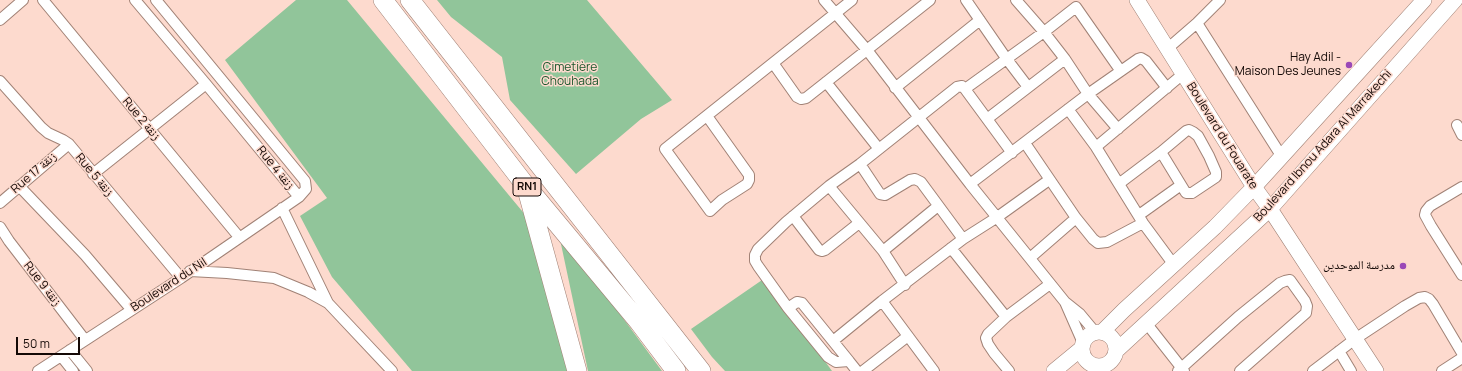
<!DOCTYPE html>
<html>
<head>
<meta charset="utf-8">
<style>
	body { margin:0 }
	#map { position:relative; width:1462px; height:371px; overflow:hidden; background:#fddace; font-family:Manrope,sans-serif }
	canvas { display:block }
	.scale { position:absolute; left:16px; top:337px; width:64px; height:18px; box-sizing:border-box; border:2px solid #140906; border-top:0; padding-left:5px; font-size:12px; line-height:14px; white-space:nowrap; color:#140906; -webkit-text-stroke:3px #fddace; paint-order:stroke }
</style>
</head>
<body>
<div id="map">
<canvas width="1462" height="371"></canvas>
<div class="scale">50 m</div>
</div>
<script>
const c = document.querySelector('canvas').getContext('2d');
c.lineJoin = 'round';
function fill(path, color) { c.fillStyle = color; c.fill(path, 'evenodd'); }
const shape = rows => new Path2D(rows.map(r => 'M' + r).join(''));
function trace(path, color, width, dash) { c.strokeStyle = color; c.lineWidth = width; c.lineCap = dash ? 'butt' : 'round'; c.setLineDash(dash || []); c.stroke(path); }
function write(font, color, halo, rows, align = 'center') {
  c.font = font + ' Manrope,"Noto Naskh Arabic",sans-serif'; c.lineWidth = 3; c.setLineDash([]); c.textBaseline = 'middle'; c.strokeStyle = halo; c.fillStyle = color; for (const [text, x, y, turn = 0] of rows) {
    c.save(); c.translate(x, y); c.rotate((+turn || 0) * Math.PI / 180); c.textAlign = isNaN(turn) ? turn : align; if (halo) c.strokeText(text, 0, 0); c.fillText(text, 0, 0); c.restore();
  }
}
fill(shape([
	[296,0,347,0,527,217,569,371,412,371,332,277,300,216,327,198,225,60],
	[437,0,587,0,672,100,641,119,576,174,510,100,502,57,451,17],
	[558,230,662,371,588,371],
	[765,278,832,371,725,371,712,357,691,329]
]), '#91c59a');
const street = shape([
	[43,0,239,237],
	[135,0,206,84,299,197],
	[824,0,867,50,970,184,1065,302,1080,314,1095,332],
	[966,0,1006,58,1028,87],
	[1016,0,1044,32,1065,59,1088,94,1118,129],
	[0,20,23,0],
	[1197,23,1282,157],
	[1167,49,1197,23,1220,0],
	[773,63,797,97,801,99,806,98,930,0],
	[0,81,41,127,48,133,63,140,69,144,181,278],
	[826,82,879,149],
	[895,88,980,20],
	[965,89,1044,32,1076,7,1120,70],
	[1068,109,1096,147,1143,223,1174,265],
	[707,116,749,175,749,180,747,184,722,200,710,211,665,149,852,0],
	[987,119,1065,59],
	[1457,125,1462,135],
	[1025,143,1076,218,1093,239,1098,243,1107,242,1143,223],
	[1096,147,1183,74],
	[860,164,880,194,885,195,910,180,915,179,921,182,963,239],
	[93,174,206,84],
	[1120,183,1161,152,1186,131,1189,130,1193,132,1198,136,1209,156,1216,172,1216,177,1192,193,1186,193,1161,152],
	[970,184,1088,94,1138,59,1141,58,1146,61,1167,88],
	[19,186,85,255,131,309],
	[829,186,883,251,905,285],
	[1462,187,1430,206,1426,211,1425,215,1431,226,1462,275],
	[0,203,69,144],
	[282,208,328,303,392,371],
	[1139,215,1181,185],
	[793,216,819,250,822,251,825,250,859,223],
	[0,227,9,241,85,340],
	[951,248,1006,317,988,334,986,338,988,344,994,353,1009,371],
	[883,251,938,206],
	[1030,258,1076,218],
	[190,271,227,273,274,278,308,292,328,303],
	[882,301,934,371],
	[1065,302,1083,343],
	[788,308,797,302,802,303,849,361],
	[1006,317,1050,284],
	[1147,324,1184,371],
	[833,341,882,301,963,239,996,218,1049,180],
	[70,350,87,371],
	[1339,351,1351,371],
	[61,356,73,371],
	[38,371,181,278,299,197,306,189,305,181,156,0],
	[857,371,849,361,836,362,828,357,788,308,758,266,755,261,755,255,758,249,786,222,829,186,860,164,957,87,962,86,965,89,1012,153],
	[863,371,908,336],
	[1178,371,1238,317,1280,283,1285,281,1290,280,1305,301,1307,306,1306,313,1240,371],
	[1313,371,1355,339,1405,306,1419,298,1425,297,1429,299,1433,304,1462,353],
	[1442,371,1462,358]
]);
const secondary = shape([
	[1137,0,1254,187,1270,209,1376,371],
	'1082 349a17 17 0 1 1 34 0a17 17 0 1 1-34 0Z',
	[1102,332,1124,310,1215,227,1254,187,1424,0],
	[1116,351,1270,209,1455,0],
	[1054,371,1082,348]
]);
const highway = shape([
	[383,0,526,186,639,322,676,371],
	[410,0,701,371],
	[528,193,577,371]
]);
trace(street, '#a18276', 12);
trace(secondary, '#a18276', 16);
trace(highway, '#a18276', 20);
trace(street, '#fff', 10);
trace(secondary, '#fff', 15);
trace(highway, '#fff', 19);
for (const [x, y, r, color] of [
	[1349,65,4,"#9a48b7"],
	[1403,266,4,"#9a48b7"]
]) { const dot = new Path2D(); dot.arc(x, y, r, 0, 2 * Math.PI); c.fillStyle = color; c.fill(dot); trace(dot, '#fddace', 1.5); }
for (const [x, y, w] of [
	[527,187,28]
]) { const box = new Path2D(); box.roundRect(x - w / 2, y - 9, w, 18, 3); c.fillStyle = '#fddace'; c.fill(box); trace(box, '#140906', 1); }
write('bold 11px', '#140906', null, [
	["RN1",527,187]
]);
write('12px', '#140906', '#fddace', [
	["Hay Adil -",1341,58],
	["Maison Des Jeunes",1341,72],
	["مدرسة الموحدين",1395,266]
], 'right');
write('12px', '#19552a', '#fddace', [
	["Cimetière",570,68],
	["Chouhada",570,82]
]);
write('12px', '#140906', '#fddace', [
	["Rue 2 زنقة",141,119,50],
	["Boulevard du Fouarate",1222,136,58],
	["Boulevard Ibnou Adara Al Marrakechi",1323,146,-48],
	["Rue 4 زنقة",275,168,51],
	["Rue 17 زنقة",34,173,-41],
	["Rue 5 زنقة",94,175,50],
	["Rue 9 زنقة",42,284,52],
	["Boulevard du Nil",169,285,-33]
]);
</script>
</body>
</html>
